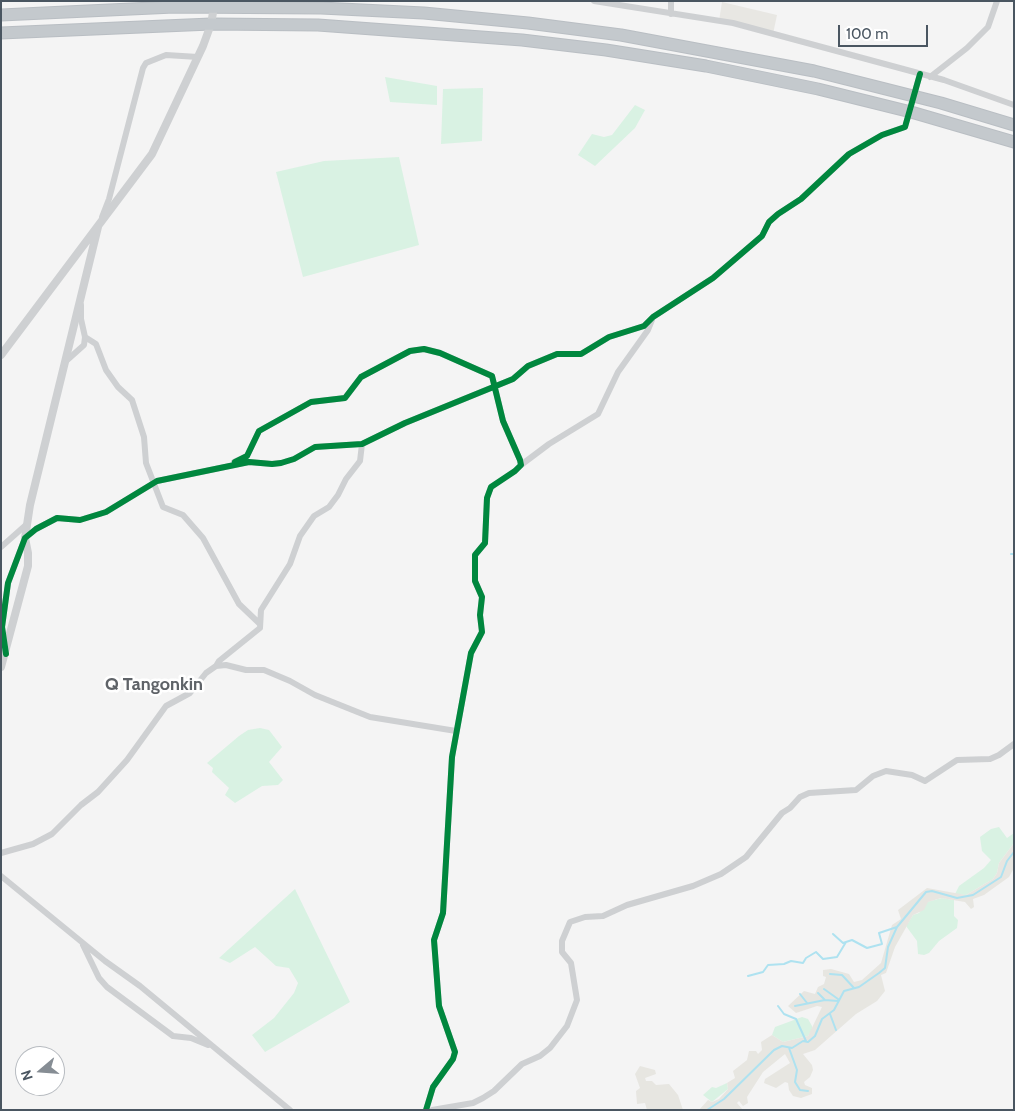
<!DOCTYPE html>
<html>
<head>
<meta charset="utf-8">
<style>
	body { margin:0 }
	#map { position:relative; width:1015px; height:1111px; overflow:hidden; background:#f4f4f4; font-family:Cabin,sans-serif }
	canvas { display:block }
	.frame { position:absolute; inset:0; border:2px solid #4a5661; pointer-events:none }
	.north { position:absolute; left:15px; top:1046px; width:50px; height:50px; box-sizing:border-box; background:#fff; border:1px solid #b7bbc0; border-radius:50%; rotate:252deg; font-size:14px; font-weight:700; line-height:20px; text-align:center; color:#4a5661 }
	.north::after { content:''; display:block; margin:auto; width:18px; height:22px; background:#868d94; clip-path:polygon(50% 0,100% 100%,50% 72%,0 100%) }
	.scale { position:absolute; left:838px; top:25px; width:90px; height:22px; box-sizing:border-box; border:2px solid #4a5661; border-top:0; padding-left:6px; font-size:15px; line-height:18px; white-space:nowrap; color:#4a5661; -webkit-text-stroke:4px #fff; paint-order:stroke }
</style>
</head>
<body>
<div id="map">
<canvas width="1015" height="1111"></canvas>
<div class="frame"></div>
<div class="north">N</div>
<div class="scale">100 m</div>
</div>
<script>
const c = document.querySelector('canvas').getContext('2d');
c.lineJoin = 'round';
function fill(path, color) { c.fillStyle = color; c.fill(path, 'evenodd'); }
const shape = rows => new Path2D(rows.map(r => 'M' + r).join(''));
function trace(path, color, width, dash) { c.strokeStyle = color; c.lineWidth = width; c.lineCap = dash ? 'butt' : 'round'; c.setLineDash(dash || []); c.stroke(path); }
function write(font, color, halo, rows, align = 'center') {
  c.font = font + ' Cabin,sans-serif'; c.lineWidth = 5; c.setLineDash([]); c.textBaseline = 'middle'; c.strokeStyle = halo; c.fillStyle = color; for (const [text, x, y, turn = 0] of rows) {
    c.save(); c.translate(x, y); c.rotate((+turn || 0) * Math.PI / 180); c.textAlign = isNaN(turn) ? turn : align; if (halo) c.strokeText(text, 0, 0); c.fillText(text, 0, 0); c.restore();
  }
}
fill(shape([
	[722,2,777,15,773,34,719,21]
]), '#e8e7e3');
fill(shape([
	[385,77,437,86,437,105,390,102],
	[483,88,482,141,441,144,443,89],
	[635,105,645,110,635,128,595,166,578,155,592,134,604,137,612,135],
	[399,157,419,245,303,277,276,172,324,161],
	[260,728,269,730,282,747,269,762,283,780,278,785,262,786,235,803,225,795,229,788,212,772,213,768,207,763,239,736,248,730],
	[999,827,1007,838,1014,833,1014,843,999,863,997,873,993,879,966,895,955,894,959,886,984,868,991,860,982,851,980,837,991,829],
	[295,889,350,1002,265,1052,252,1035,274,1018,294,993,298,983,289,968,276,966,255,947,230,963,219,958],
	[942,898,954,900,954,916,958,920,957,928,939,941,929,953,924,955,918,954,917,941,906,926,913,915,919,913,927,902],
	[802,1017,808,1019,812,1026,812,1031,808,1036,783,1042,772,1035,775,1027],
	[727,1083,728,1089,712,1102,703,1095,712,1087,716,1088]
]), '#d9f2e3');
fill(shape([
	[1014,843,1014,868,1009,877,984,895,973,899,974,907,971,909,965,902,941,898,928,902,924,910,913,915,895,947,886,973,881,975,885,991,877,1001,856,1014,815,1050,803,1054,812,1065,813,1070,810,1077,804,1082,805,1085,812,1088,812,1094,801,1098,793,1096,789,1090,788,1083,785,1082,776,1088,764,1083,765,1079,790,1063,785,1054,763,1072,747,1097,748,1103,743,1106,739,1101,737,1103,743,1110,699,1110,708,1100,712,1102,719,1099,728,1089,727,1083,735,1078,733,1071,747,1060,749,1051,756,1051,758,1054,762,1050,761,1042,772,1035,783,1042,808,1036,822,1007,817,1006,796,1013,788,1006,804,991,815,994,818,987,824,984,826,977,823,976,823,970,831,969,849,974,854,982,862,980,881,963,892,925,901,919,898,910,927,888,966,895,993,879,997,873,999,863],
	[640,1066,655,1070,656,1074,645,1078,646,1081,652,1081,656,1085,669,1084,678,1095,683,1110,647,1110,645,1103,637,1104,636,1091,640,1088,635,1074]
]), '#e7e6e1');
trace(shape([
	[1011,554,1014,554],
	[833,934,843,943,852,940,867,948,882,944,879,933,897,927],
	[830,974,842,975,854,988],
	[748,976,763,972,768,965,784,964,791,961,803,963,806,958,816,952,823,959,837,957,846,942],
	[824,989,838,999],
	[818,993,825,1000],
	[800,994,807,1003],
	[778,1006,784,1014,796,1019,806,1041],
	[795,1006,825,1000,838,1001],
	[830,1014,836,1030],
	[789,1048,797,1070,795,1082,800,1090,808,1091],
	[707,1110,724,1099,774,1050,782,1046,792,1048,803,1041,808,1042,815,1036,822,1019,834,1010,844,991,859,987,879,973,885,968,888,947,897,927,926,892,932,891,957,898,973,895,1001,877,1007,861,1014,852]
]), '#aee2f0', 2);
const trunk = shape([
	[1,15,174,7,321,8,424,13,528,23,621,35,814,71,941,103,1014,125],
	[1,33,211,24,318,25,522,40,606,50,706,66,818,89,911,112,1014,142]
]);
trace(trunk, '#b9bec3', 13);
trace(shape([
	[594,1,733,23,944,80,1014,105],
	[671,1,671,14],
	[930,77,967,48,988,27,997,1],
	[102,217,109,199,143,68,146,63,166,55,198,57],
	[85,337,96,344,106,370,118,387,132,400,144,437,146,463,163,507,183,515,203,538,239,604,260,624],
	[65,362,84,345,85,337,81,319,81,305],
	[234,462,247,456,259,431,311,402,345,398,361,377,410,351,424,349,440,353,492,376,503,421,520,460,521,465,515,471,491,487,487,498,485,543,475,555,475,581,482,597,480,615,482,632,471,653,452,757,443,913,434,940,439,1006,455,1052,453,1059,433,1087,426,1110],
	[521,465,549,444,598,414,618,372,648,330,652,320],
	[1,547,27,524],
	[5,648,2,627,8,583,25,538,36,529,57,518,80,520,106,512,157,481,249,462,272,464,281,463,294,459,315,447,362,444,405,423,513,379,528,366,557,354,581,354,609,337,644,326,653,317,713,278,762,236,769,222,778,214,801,199,849,154,882,135,905,127,920,74],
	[216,666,219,661,260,628,261,610,290,564,300,536,314,516,329,507,338,495,346,479,360,461,362,444],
	[1,853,33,844,52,834,81,805,98,792,127,760,166,706,190,693,206,673,216,666,226,665,246,670,264,670,290,681,315,695,370,717,456,731],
	[1,876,105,961,140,986,290,1110],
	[83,945,99,978,107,987,173,1036,191,1038,208,1045],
	[432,1110,473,1103,483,1098,494,1091,522,1064,540,1056,550,1048,567,1026,577,1000,571,963,562,952,562,941,570,922,585,917,603,916,627,905,693,886,721,874,746,857,782,813,790,808,800,797,809,793,856,790,873,776,886,771,912,775,925,781,957,760,990,759,999,755,1014,744]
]), '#ced0d2', 6);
trace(shape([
	[1,355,152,154,203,46,211,24,215,1],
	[1,667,28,566,28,553,25,538,30,505,98,227]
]), '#ced0d2', 8);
trace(trunk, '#c4c9cd', 11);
trace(shape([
	[235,462,247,456,259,431,311,402,345,398,361,377,410,351,424,349,440,353,492,376,503,421,520,460,521,465,515,471,491,487,487,498,485,543,475,555,475,581,482,597,480,615,482,632,471,653,452,757,443,913,434,940,439,1006,455,1052,453,1059,433,1087,426,1110],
	[6,654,2,627,8,583,25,538,36,529,57,518,80,520,106,512,157,481,249,462,272,464,281,463,294,459,315,447,362,444,405,423,513,379,528,366,557,354,581,354,609,337,644,326,653,317,713,278,762,236,769,222,778,214,801,199,849,154,882,135,905,127,920,74]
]), '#00873e', 6);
write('bold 18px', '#5f6368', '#fff', [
	["Q Tangonkin",154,685]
]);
</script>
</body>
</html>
